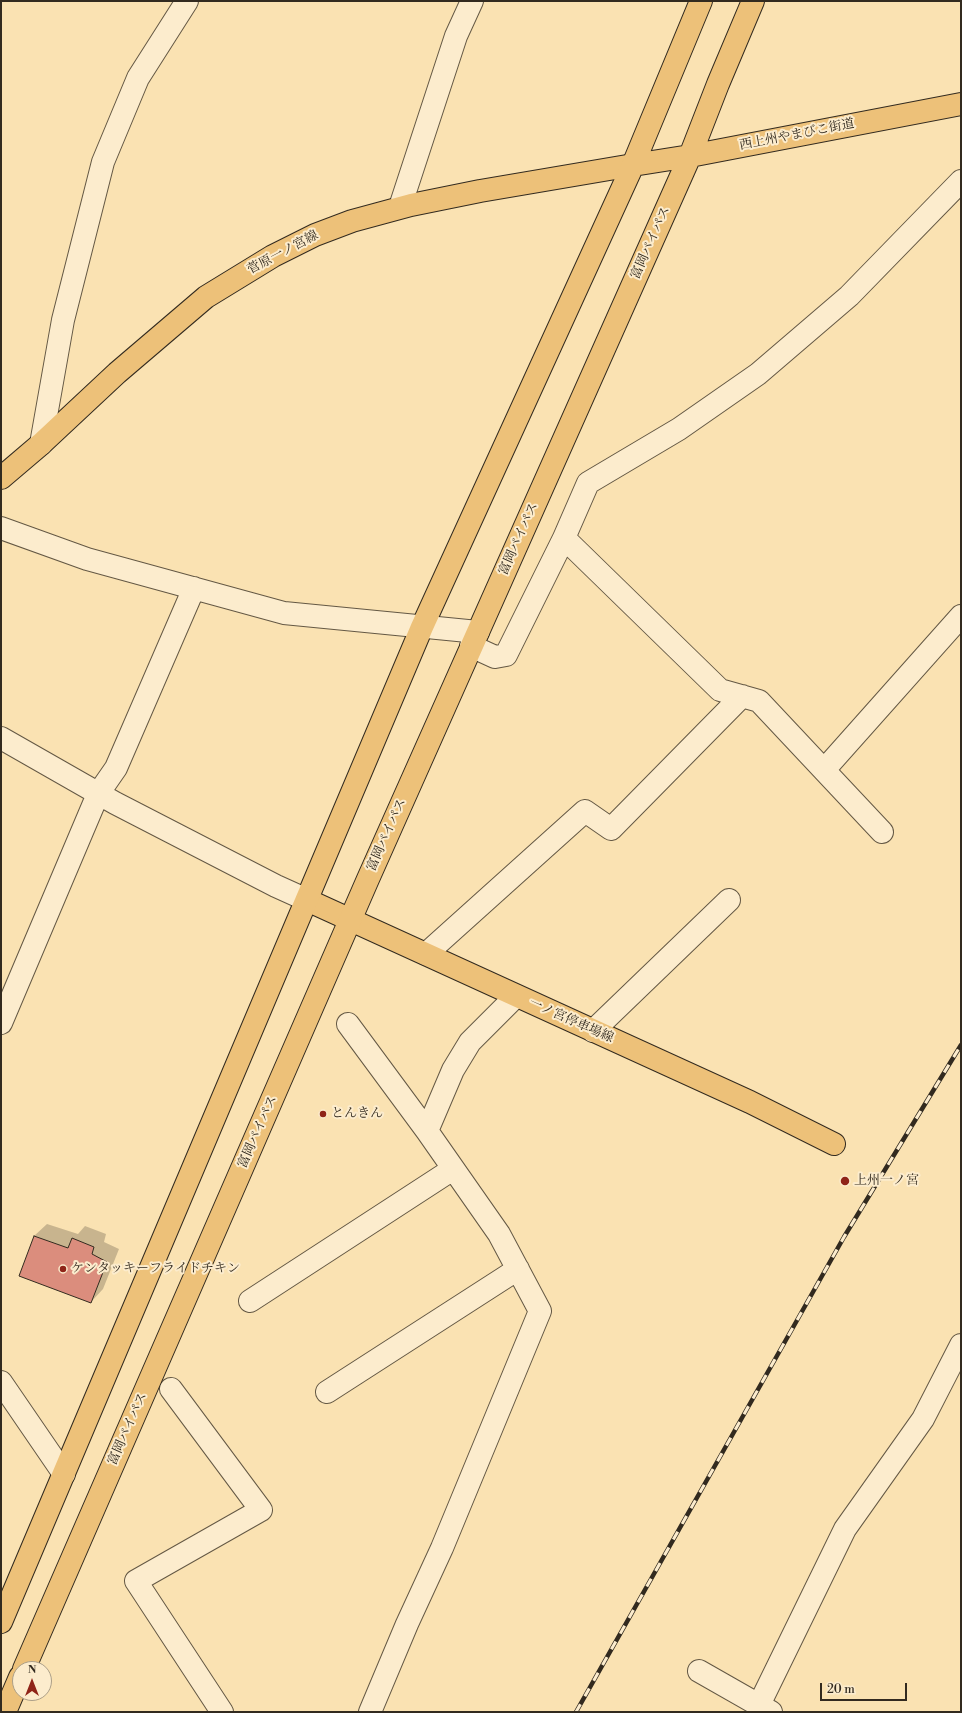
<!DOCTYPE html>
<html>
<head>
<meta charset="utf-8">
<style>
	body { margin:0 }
	#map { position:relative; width:962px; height:1713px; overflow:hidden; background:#fae2b2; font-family:"Libre Bodoni",serif }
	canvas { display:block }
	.frame { position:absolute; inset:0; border:2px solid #322a1f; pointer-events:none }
	.north { position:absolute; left:12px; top:1661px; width:40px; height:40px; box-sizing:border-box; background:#fceccd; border:1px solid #ab9e87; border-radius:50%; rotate:0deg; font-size:11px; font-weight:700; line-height:16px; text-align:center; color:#322a1f }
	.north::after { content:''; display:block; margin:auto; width:14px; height:18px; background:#8f2418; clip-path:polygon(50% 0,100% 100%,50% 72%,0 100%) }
	.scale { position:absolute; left:820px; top:1683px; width:87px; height:18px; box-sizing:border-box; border:2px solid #322a1f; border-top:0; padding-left:5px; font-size:12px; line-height:14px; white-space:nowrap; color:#322a1f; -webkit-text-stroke:3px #fceccd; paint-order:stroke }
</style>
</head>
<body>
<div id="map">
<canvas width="962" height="1713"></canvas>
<div class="frame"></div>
<div class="north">N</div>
<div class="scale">20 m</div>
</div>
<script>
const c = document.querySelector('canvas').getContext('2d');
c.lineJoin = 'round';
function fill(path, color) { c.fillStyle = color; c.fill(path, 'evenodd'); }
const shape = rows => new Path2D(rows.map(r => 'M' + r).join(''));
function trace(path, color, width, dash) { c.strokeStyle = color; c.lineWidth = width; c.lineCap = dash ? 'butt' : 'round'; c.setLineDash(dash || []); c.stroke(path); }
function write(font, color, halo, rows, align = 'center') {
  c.font = font + ' "Libre Bodoni","Noto Serif JP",serif'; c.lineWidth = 4; c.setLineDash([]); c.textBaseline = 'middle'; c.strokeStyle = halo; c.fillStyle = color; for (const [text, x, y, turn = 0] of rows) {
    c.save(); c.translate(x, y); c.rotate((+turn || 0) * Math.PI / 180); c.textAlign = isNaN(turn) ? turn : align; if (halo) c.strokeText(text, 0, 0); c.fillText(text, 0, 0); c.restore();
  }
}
fill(shape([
	[47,1224,78,1234,85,1226,106,1234,104,1242,119,1249,103,1289,91,1302,34,1236]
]), '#0003');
const building = shape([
	[34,1236,68,1248,72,1238,94,1247,92,1254,107,1262,91,1303,19,1276,34,1236]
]);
fill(building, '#db8d7d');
trace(building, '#322a1f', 1);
const minor = shape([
	[400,207,456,36,472,1],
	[41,444,63,320,103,162,138,78,187,1],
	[1,528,87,559,284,613,478,632],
	[471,646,495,657,506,655,564,538],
	[1,738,115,803,276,886,307,900],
	[824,770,961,616],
	[882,832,759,701,720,690,564,538,588,483,679,429,758,374,849,296,961,181],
	[426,954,585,811,611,829,742,696],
	[1,1023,98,794,116,768,194,588],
	[348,1024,427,1131,499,1234,540,1311,442,1548,407,1624,370,1712],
	[593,1031,729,900],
	[427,1131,453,1070,470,1042,516,996],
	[250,1301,453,1169],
	[1,1382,64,1474],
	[171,1389,261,1510,136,1581,222,1712],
	[327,1392,518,1269],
	[699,1671,771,1712],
	[759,1705,845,1529,923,1419,961,1345]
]);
const major = shape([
	[1,478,41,444,117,373,206,297,273,256,315,235,352,221,411,205,480,191,633,165],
	[307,900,750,1102,834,1144]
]);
const highway = shape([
	[633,165,690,156,961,104],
	[1,1622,422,627,633,165,701,1],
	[24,1669,368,879,690,156,718,84,753,1],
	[5,1712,20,1677]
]);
trace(minor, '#645844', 24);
trace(major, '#322a1f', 24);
trace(highway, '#322a1f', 24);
trace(minor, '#fceccd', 22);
trace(major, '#edc179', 22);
trace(highway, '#edc179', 22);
const rail = shape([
	[576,1712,844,1237,961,1045]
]);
trace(rail, '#322a1f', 4.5);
trace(rail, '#fceccd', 3, [9]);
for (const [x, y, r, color] of [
	[323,1114,4,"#8f2418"],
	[845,1181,5,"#8f2418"],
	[63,1269,4,"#8f2418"]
]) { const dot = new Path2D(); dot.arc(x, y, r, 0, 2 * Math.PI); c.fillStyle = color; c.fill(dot); trace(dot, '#fceccd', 1.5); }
write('13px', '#322a1f', '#fceccd', [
	["西上州やまびこ街道",797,135,-11],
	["富岡バイパス",651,243,-66],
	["菅原一ノ宮線",283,253,-28],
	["富岡バイパス",519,539,-66],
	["富岡バイパス",387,835,-66],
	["一ノ宮停車場線",571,1021,24],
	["富岡バイパス",258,1132,-66],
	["富岡バイパス",128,1429,-66]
]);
write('13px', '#322a1f', '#fceccd', [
	["とんきん",331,1114],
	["上州一ノ宮",854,1181],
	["ケンタッキーフライドチキン",71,1269]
], 'left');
</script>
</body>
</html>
